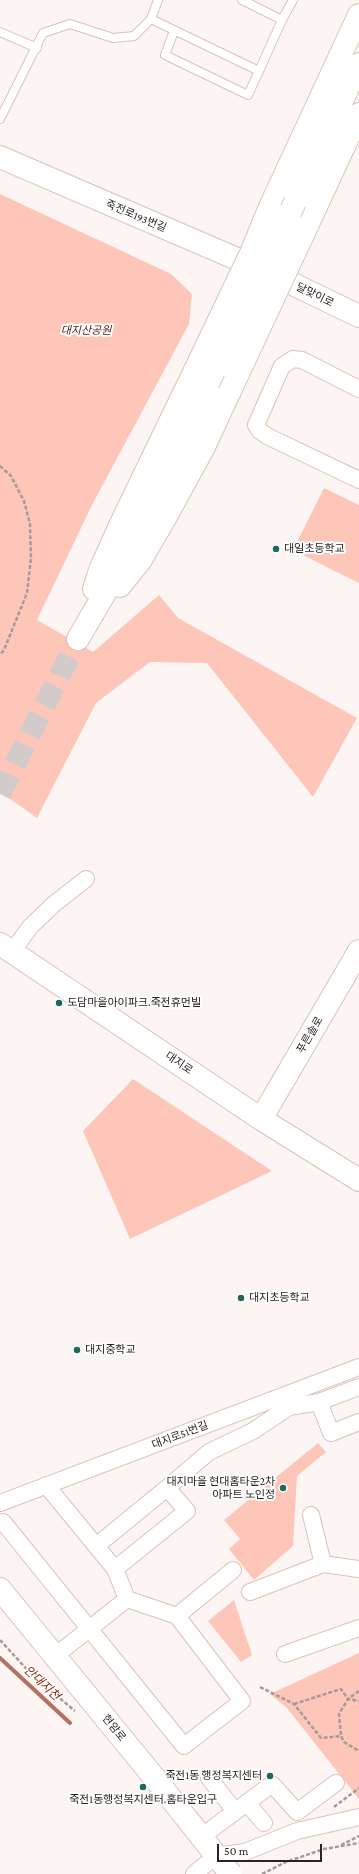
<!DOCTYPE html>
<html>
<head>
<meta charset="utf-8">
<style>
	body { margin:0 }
	#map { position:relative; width:359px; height:1874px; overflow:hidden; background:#fcf5f4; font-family:"Crimson Pro",serif }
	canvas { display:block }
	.scale { position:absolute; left:217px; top:1844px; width:105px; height:18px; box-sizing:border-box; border:2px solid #2d221f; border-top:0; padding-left:5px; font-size:12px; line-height:14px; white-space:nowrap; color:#2d221f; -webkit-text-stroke:3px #fff; paint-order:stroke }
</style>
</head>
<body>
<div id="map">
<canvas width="359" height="1874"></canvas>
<div class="scale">50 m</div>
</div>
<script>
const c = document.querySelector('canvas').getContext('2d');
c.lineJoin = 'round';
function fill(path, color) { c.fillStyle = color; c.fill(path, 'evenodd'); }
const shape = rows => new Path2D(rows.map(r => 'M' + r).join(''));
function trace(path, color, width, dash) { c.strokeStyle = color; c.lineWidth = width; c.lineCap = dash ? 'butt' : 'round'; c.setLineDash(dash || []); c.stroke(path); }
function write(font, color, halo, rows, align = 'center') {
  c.font = font + ' "Crimson Pro","Noto Sans KR",serif'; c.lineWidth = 4; c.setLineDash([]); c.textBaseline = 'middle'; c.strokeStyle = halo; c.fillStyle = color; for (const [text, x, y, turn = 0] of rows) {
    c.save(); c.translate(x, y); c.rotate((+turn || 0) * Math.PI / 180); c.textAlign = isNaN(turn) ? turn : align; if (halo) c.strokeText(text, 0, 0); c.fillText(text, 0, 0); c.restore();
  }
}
fill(shape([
	[0,194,171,274,192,294,189,324,92,505,37,620,93,652,159,595,178,618,357,718,313,797,207,663,150,662,96,703,37,818,0,792],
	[324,488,359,505,359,583,293,550],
	[133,1079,272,1171,130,1239,83,1131],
	[318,1443,326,1452,297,1476,293,1546,254,1580,229,1549,240,1539,224,1520],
	[234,1600,252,1655,241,1662,208,1621],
	[359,1653,359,1799,287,1708,270,1694]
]), '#fec6b9');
trace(shape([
	[0,1658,70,1723]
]), '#b57060', 4);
trace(shape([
	[0,794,78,639]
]), '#d3cbc9', 22, [22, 11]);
const lane = shape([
	[151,19,259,71,282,20,242,0],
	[282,20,293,0],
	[174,31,165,55,248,95,259,71],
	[0,32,37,48],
	[0,119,43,33,70,24,113,38,134,36,151,19,158,0]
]);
const street = shape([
	[359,389,302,360,293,359,282,366,256,425,260,431,267,436,359,480],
	[12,952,30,927,54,904,86,879],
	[319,1402,331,1433,359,1422],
	[46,1485,115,1569,127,1599,55,1656],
	[167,1488,209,1452,253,1431,289,1407,319,1402,359,1387],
	[0,1503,359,1367],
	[311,1515,323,1564],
	[3,1522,184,1746,242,1701,177,1616,127,1599],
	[96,1546,167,1488,187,1511,115,1569],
	[250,1592,323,1564,359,1569],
	[177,1616,233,1570],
	[285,1654,359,1628],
	[209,1778,235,1811],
	[247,1803,264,1823],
	[201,1837,272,1784,297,1812,336,1783],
	[194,1874,216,1856,245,1852,297,1831,359,1817]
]);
const secondary = shape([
	[0,157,272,274,359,316],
	[295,202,359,64],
	[270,207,359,15],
	[307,226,359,114],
	[120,586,140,561,164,520,204,447,229,393],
	[94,589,100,570,124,517,198,364],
	[78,639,109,586,142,521,184,440,218,367],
	[0,944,261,1119,359,1180],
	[261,1119,359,951],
	[0,1589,157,1781,226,1868]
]);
trace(lane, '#dfc0b9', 10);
trace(street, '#dfc0b9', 18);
trace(secondary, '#dfc0b9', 24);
trace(shape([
	[0,466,11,476,24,501,30,524,31,558,27,593,4,650,0,655],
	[0,1640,32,1675,75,1711],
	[260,1687,294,1704,321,1738,341,1736,344,1742,359,1751],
	[359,1691,348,1699,359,1701],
	[294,1704,341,1689,348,1699,339,1714,341,1736],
	[334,1807,359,1788],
	[341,1845,359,1836],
	[262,1874,286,1862,324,1849,359,1843]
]), '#a59c9a', 2.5, [4, 2]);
trace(lane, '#fff', 8);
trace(street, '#fff', 16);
trace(secondary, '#fff', 22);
const secondaryBridge = shape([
	[198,364,251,253,270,207],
	[218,367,295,202],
	[229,393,307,226],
	[226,1868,231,1874]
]);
trace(secondaryBridge, '#dfc0b9', 24, []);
trace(secondaryBridge, '#fff', 22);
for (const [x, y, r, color] of [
	[276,549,4,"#1f685f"],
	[59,1003,4,"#1f685f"],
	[241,1298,4,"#1f685f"],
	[77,1350,4,"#1f685f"],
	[283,1488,4,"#1f685f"],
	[270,1776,4,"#1f685f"],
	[143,1787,4,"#1f685f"]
]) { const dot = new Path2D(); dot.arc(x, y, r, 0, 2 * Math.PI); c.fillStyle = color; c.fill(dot); trace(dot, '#fff', 1.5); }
write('11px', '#2d221f', '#fff', [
	["죽전로193번길",136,216,23],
	["달맞이로",315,295,26],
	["푸른솔로",310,1035,-60],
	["대지로",179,1063,34],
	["대지로51번길",180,1435,-21],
	["현암로",114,1728,51]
]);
write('italic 11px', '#53190e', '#fff', [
	["대지산공원",86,331]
]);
write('11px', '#2d221f', '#fff', [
	["대일초등학교",284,549],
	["도담마을아이파크.죽전휴먼빌",67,1003],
	["대지초등학교",249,1298],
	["대지중학교",85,1350],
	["대지마을 현대홈타운2차",275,1482,"right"],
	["아파트 노인정",275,1495,"right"],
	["죽전1동 행정복지센터",262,1776,"right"],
	["죽전1동행정복지센터.홈타운입구",143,1800,"center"]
], 'left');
write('italic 12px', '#8a1c03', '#fff', [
	["안대지천",42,1683,43]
]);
</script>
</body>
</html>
